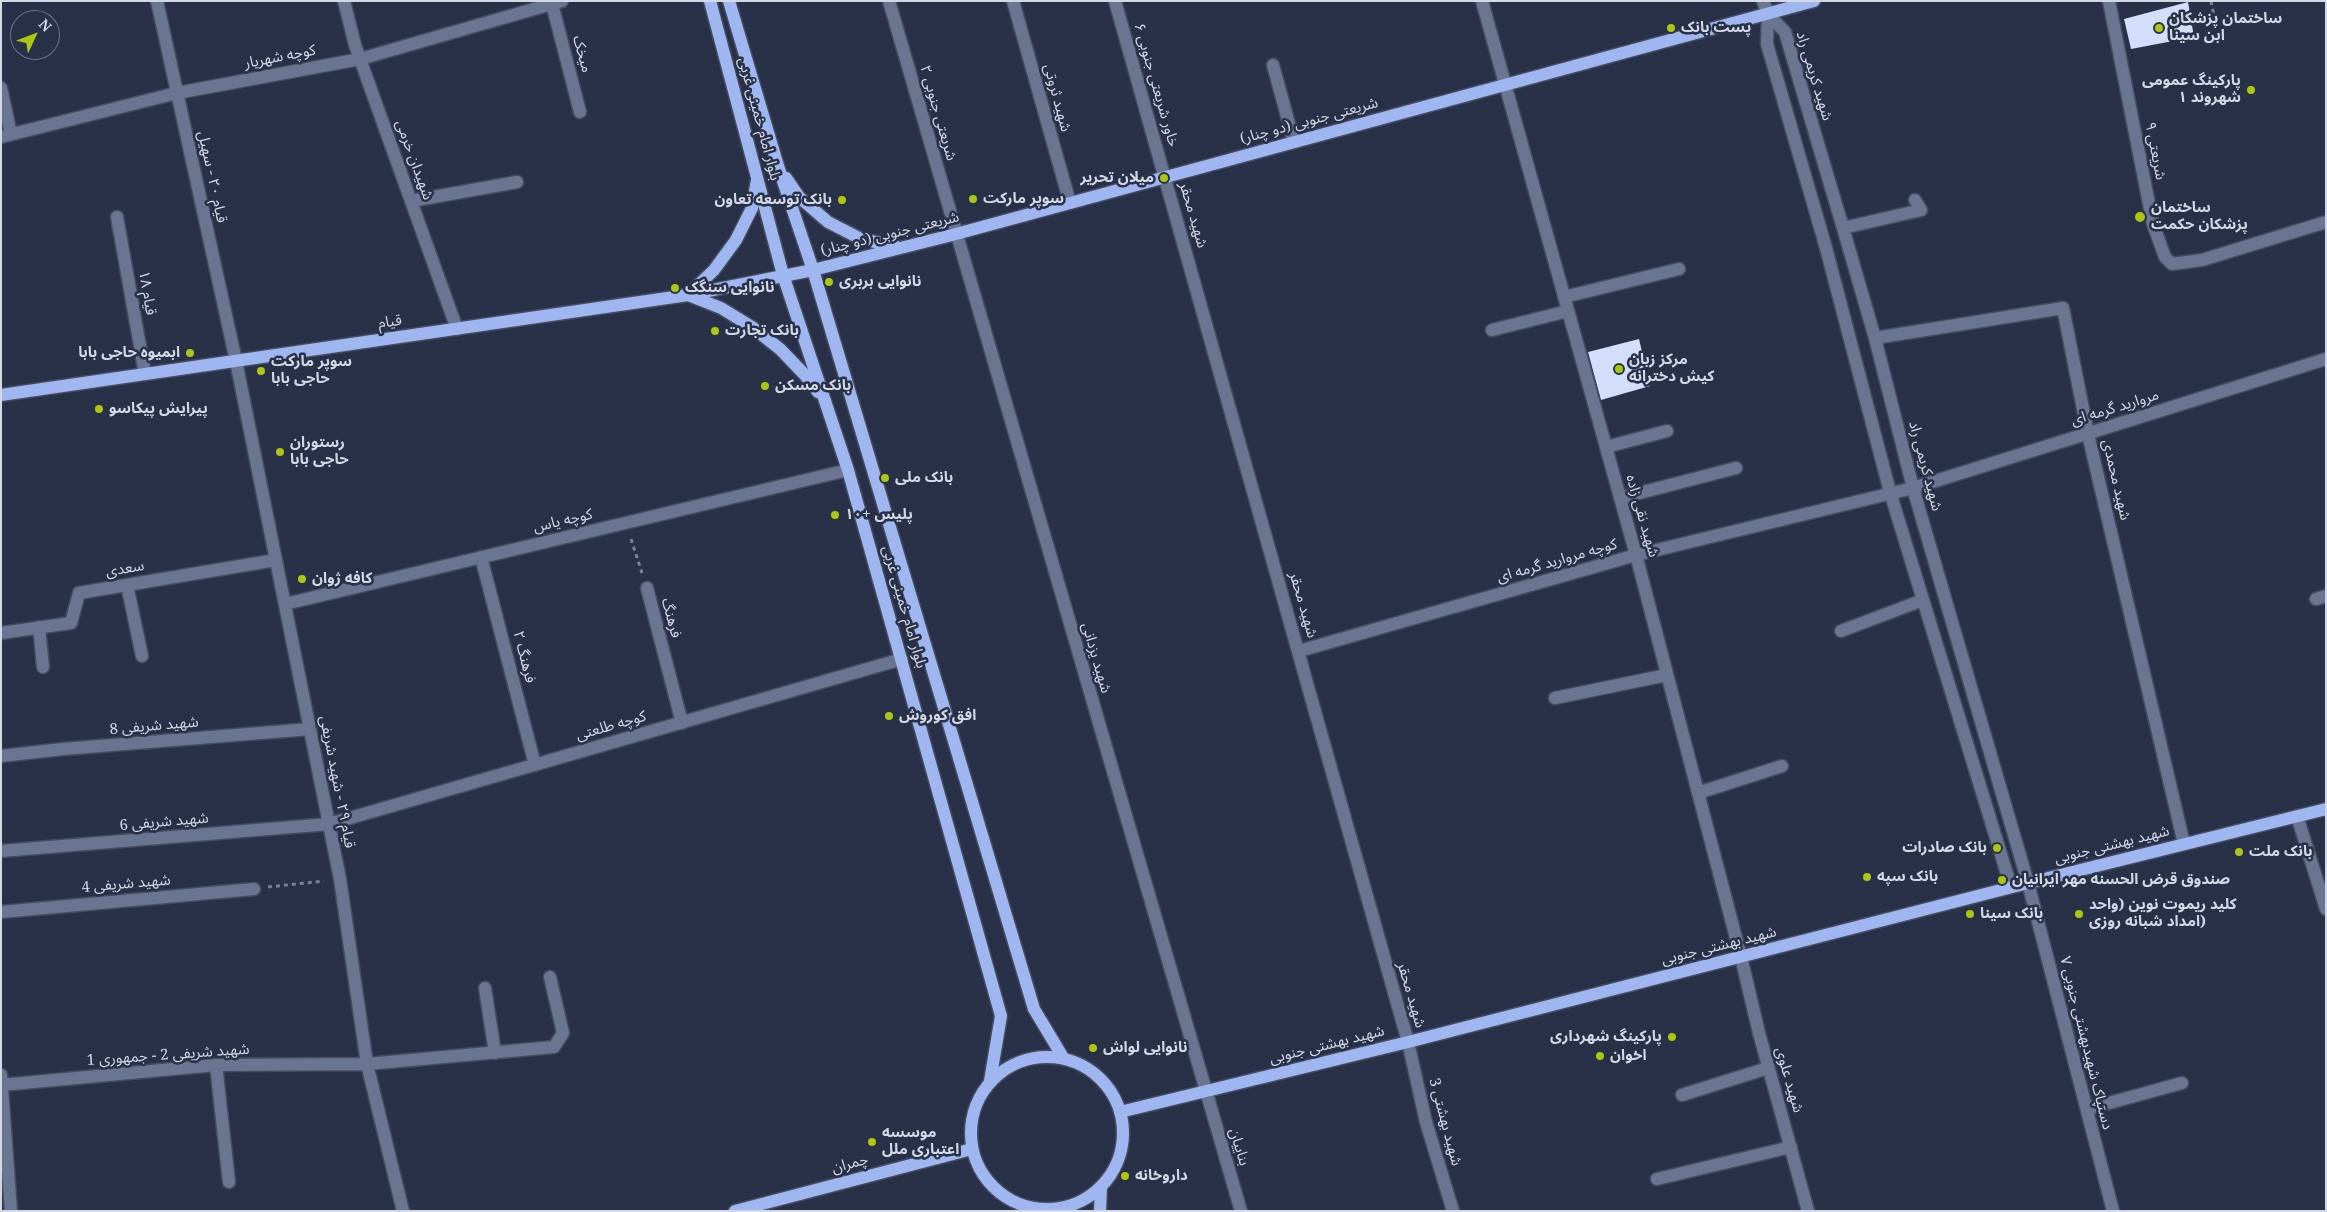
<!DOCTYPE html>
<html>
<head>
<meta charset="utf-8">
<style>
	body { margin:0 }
	#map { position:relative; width:2327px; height:1212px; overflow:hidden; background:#293148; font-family:"Noto Serif",serif }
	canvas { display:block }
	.frame { position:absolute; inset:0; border:2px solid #d2d8e6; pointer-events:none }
	.north { position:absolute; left:10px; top:10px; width:50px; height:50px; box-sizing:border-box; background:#293148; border:1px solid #6d7487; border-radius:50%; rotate:47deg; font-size:14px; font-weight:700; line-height:20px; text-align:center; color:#d2d8e6 }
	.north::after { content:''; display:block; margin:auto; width:18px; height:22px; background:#adc610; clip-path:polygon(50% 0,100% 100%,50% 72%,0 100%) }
</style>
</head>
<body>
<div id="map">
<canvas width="2327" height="1212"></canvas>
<div class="frame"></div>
<div class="north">N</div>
</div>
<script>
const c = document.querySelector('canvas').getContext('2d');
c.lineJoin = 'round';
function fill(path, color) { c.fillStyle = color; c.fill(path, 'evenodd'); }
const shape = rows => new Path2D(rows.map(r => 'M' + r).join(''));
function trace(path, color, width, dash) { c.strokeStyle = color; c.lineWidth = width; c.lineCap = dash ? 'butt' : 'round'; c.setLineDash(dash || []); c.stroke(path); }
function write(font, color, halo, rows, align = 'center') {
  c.font = font + ' "Noto Serif","Noto Sans Arabic",serif'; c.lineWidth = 5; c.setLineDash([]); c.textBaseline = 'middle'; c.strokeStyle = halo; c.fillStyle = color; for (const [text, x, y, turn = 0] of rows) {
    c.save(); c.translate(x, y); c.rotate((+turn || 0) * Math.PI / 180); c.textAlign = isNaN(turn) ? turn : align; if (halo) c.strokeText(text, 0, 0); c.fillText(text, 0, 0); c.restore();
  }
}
fill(shape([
	[2188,2,2194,37,2131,49,2124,19],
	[1639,339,1650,386,1601,400,1588,352]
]), '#d3defb');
const minor = shape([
	[157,1,236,361,340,879,367,1064,403,1211],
	[344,1,355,45,457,329],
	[889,1,1241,1211],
	[1013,1,1070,203],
	[1115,1,1408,1042,1426,1122,1453,1211],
	[1482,1,1636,555,1741,957,1759,1033,1808,1211],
	[1763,1,1768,14,1767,44,1826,248,1890,492,2011,887],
	[2109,1,2153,224,2165,257,2172,264,2202,260,2326,222],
	[552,4,580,112],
	[1768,14,1785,32,1843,228,1875,338,1913,488,2028,883,2113,1211],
	[1273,65,1294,142],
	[1,88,11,134],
	[1,137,177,93,360,59,562,1],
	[411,201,517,182],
	[117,217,145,374],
	[1843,228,1921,210,1915,200],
	[1564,297,1679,269],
	[1492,330,1568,311],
	[1875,338,2063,308,2088,434,2184,844],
	[1606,447,1667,431],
	[1620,498,1736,468],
	[481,557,535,765],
	[127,585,142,656],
	[647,588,682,723],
	[2316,599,2326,596],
	[285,604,848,470],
	[39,627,43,667],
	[1841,631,1923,600],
	[1,633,71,623,79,593,276,560],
	[1299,651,1636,555,1913,488,2326,359],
	[1555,698,1667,675],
	[1,756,63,749,310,729],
	[1698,793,1782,766],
	[2297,816,2326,909],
	[1,851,329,824,902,659],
	[1,912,254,889],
	[485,988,495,1053],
	[216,1065,229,1182],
	[1,1075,11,1211],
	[1,1085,216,1065,367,1064,554,1047,563,1033,550,977],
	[1682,1095,1768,1068],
	[2087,1109,2182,1083],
	[1657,1179,1791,1147]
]);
const major = shape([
	[710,1,783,275,848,470,1001,1016,990,1081],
	[729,1,778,166,813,270,843,370,1034,1009,1064,1059],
	[786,178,799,197,828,222,861,239,895,246],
	[757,180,752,208,736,240,714,270,688,295,721,308,752,327,780,349,805,375,818,392],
	[1,395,688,295,813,270,956,234,1814,1],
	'971 1133a76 76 0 1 1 152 0a76 76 0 1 1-152 0Z',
	[1120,1112,1408,1042,2028,883,2326,809],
	[735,1211,972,1149],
	[1100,1211,1101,1187]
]);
trace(minor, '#444c61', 15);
trace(major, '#444c61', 15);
trace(shape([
	[2211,1,2217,31],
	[631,539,642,573],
	[268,887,324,881]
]), '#7b8295', 3, [4, 4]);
trace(minor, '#6a7592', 12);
trace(major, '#a0b6f1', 12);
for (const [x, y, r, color] of [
	[1671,28,5,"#adc610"],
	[2159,28,5,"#adc610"],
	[2251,90,5,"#adc610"],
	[1164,178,5,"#adc610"],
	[973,199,5,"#adc610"],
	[842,200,5,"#adc610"],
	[2140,217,6,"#adc610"],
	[829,282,5,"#adc610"],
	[675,288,5,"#adc610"],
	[715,331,5,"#adc610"],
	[190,353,5,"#adc610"],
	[1619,369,5,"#adc610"],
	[261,371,5,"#adc610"],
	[765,386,5,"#adc610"],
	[99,409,5,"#adc610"],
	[280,452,5,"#adc610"],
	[885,478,5,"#adc610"],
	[835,515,5,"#adc610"],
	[302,579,5,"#adc610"],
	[889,716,5,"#adc610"],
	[1997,848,5,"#adc610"],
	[2239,852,5,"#adc610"],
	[1867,877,5,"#adc610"],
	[2002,880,5,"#adc610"],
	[1970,914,5,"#adc610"],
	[2079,914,5,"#adc610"],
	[1672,1037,5,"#adc610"],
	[1093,1048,5,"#adc610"],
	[1600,1056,5,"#adc610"],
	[872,1142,5,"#adc610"],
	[1125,1176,5,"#adc610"]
]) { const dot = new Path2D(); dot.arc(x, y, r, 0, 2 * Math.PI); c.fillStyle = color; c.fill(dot); trace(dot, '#293148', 2); }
write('bold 15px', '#d2d8e6', '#293148', [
	["ساختمان پزشکان",2169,19],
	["ابن سینا",2169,36],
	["پست بانک",1681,28],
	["پارکینگ عمومی",2241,81,"right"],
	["شهروند ۱",2241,98,"right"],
	["میلان تحریر",1154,178,"right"],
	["سوپر مارکت",983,199],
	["بانک توسعه تعاون",832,200,"right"],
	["ساختمان",2151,208],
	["پزشکان حکمت",2151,225],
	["نانوایی بربری",839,282],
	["نانوایی سنگک",685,288],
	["بانک تجارت",725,331],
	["ابمیوه حاجی بابا",180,353,"right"],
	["مرکز زبان",1629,360],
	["کیش دخترانه",1629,377],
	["سوپر مارکت",271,362],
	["حاجی بابا",271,379],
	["بانک مسکن",775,386],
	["پیرایش پیکاسو",109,409],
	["رستوران",290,443],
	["حاجی بابا",290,460],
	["بانک ملی",895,478],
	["پلیس +۱۰",845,515],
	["کافه ژوان",312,579],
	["افق کوروش",899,716],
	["بانک صادرات",1987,848,"right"],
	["بانک ملت",2249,852],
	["بانک سپه",1877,877],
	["صندوق قرض الحسنه مهر ایرانیان",2012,880],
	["کلید ریموت نوین (واحد",2089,905],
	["امداد شبانه روزی)",2089,922],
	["بانک سینا",1980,914],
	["پارکینگ شهرداری",1662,1037,"right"],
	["نانوایی لواش",1103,1048],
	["اخوان",1610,1056],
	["موسسه",882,1133],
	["اعتباری ملل",882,1150],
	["داروخانه",1135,1176]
], 'left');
write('15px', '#d2d8e6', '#293148', [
	["میخک",582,54,75],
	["کوچه شهریار",280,57,-11],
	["شهید کریمی راد",1814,76,73],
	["خاور شریعتی جنوبی ۶",1156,85,74],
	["شهید ثروتی",1057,98,75],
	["شریعتی جنوبی ۲",938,113,74],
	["بلوار امام خمینی غربی",759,119,75],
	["شریعتی جنوبی (دو چنار)",1309,121,-15],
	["شریعتی ۹",2155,151,79],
	["شهیدان خرمی",414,160,70],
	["قیام ۲۰ - سهیل",212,177,78],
	["شهید محقر",1193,215,74],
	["شریعتی جنوبی (دو چنار)",890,234,-14],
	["قیام ۱۸",147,293,80],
	["قیام",390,322,-8],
	["مروارید گرمه ای",2115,408,-17],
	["شهید کریمی راد",1925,466,75],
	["شهید محمدی",2116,480,77],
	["شهید نقی زاده",1642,516,74],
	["کوچه یاس",563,521,-13],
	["کوچه مروارید گرمه ای",1557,561,-16],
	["سعدی",125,569,-10],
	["شهید محقر",1303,605,74],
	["بلوار امام خمینی غربی",904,607,74],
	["فرهنگ",671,618,75],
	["فرهنگ ۲",524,657,76],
	["شهید یزدانی",1096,658,74],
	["شهید شریفی 8",154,726,-5],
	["کوچه طلعتی",611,726,-16],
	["قیام ۲۹ - شهید شریفی",337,782,79],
	["شهید شریفی 6",164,822,-5],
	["شهید بهشتی جنوبی",2112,845,-14],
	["شهید شریفی 4",126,884,-5],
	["شهید بهشتی جنوبی",1719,946,-14],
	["شهید محقر",1411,995,74],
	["دستپاک شهیدبهشتی جنوبی ۷",2086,1043,76],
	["شهید بهشتی جنوبی",1327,1045,-14],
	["شهید شریفی 2 - جمهوری 1",168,1055,-4],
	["شهید علوی",1789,1080,74],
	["شهید بهشتی 3",1445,1122,75],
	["بناییان",1239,1147,73],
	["چمران",850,1164,-15]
]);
</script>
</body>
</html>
